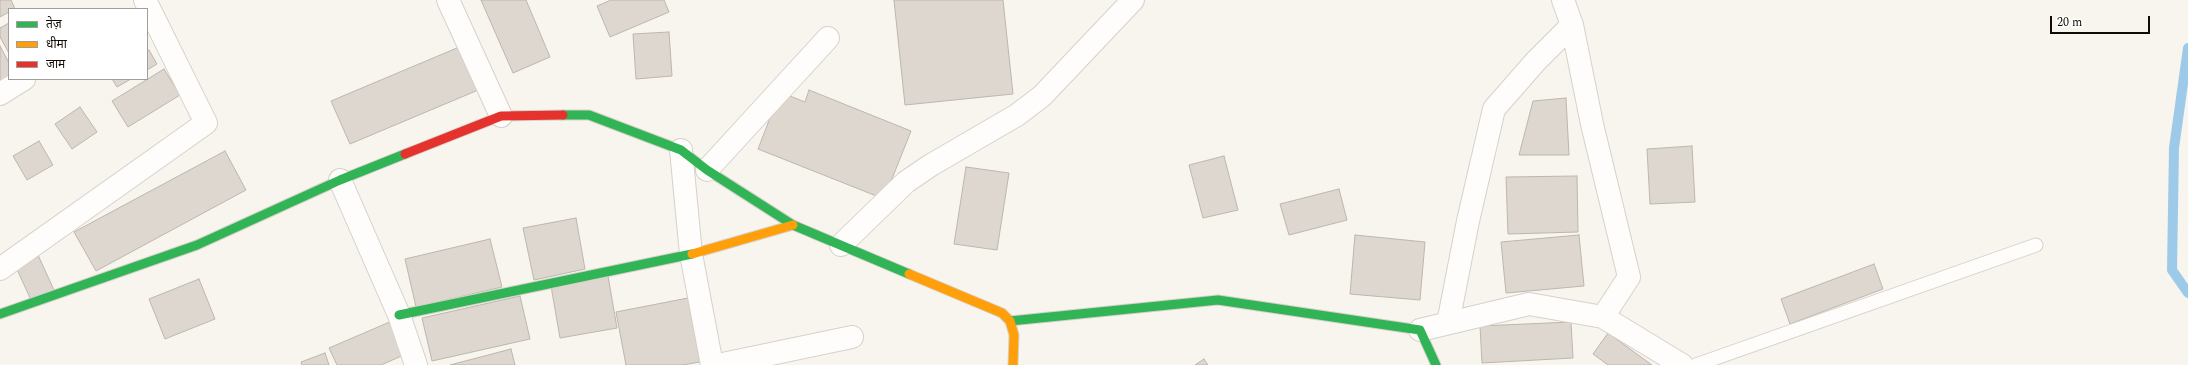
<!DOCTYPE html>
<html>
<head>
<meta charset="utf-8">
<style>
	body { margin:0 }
	#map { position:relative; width:2188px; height:365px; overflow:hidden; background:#f8f4ee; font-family:Spectral,"Noto Sans Devanagari",serif }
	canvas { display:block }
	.legend { position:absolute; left:8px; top:8px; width:140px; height:72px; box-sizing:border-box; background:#fff; border:1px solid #a09d9a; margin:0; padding:5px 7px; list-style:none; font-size:12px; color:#120b03 }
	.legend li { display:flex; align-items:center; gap:8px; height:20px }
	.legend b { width:20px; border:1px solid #a09d9a }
	.scale { position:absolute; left:2050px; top:16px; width:100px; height:18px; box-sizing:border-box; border:2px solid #120b03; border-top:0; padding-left:5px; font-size:12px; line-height:14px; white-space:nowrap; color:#120b03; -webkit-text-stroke:3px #fff; paint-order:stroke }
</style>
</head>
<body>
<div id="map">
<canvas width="2188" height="365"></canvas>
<ul class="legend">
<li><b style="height:5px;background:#30b455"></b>तेज़</li>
<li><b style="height:5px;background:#ff9f0a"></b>धीमा</li>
<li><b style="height:5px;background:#e5322d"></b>जाम</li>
</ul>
<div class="scale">20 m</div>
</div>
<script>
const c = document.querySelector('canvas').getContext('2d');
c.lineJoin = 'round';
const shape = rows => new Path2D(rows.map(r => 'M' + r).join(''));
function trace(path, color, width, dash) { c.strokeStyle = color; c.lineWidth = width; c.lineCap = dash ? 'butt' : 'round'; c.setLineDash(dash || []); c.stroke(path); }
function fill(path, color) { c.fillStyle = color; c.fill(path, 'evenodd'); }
trace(shape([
	[2188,48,2174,148,2172,270,2188,293]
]), '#9ecae9', 10);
const building = shape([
	[0,0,11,0,15,9,9,9,9,12,0,17,0,0],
	[481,0,526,0,550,57,513,73,481,0],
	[611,0,664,0,669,12,610,37,597,6,611,0],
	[894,0,1003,0,1013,94,905,105,894,0],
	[9,23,9,53,0,37,0,28,9,23],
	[669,32,672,76,636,79,633,34,669,32],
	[464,45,483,88,350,144,331,101,464,45],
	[0,46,9,63,9,79,0,85,0,46],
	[149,50,157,64,147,70,147,51,149,50],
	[164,69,180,95,128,127,112,101,164,69],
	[112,79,131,79,117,87,112,79],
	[809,90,911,131,884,199,758,149,780,92,805,102,809,90],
	[1566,98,1569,155,1519,155,1533,101,1566,98],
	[80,107,97,132,72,149,55,124,80,107],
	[39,141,53,165,27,180,13,156,39,141],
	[1692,146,1695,202,1650,204,1647,149,1692,146],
	[225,151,246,190,96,271,74,232,225,151],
	[1224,156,1238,210,1203,218,1189,165,1224,156],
	[966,167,1009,173,997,250,954,244,966,167],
	[1577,176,1578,232,1508,234,1506,177,1577,176],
	[1339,189,1347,220,1289,235,1280,204,1339,189],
	[576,218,585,269,534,280,523,228,576,218],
	[1355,235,1425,242,1420,300,1350,294,1355,235],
	[1579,235,1584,286,1506,293,1501,242,1579,235],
	[490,239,502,287,416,307,405,259,490,239],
	[38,255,54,290,31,300,15,265,38,255],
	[1874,264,1883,289,1790,324,1781,299,1874,264],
	[608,276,617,328,560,338,551,286,608,276],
	[199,279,215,319,165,339,149,299,199,279],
	[520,296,530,339,432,361,422,318,520,296],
	[688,298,700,362,682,365,626,365,616,312,688,298],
	[392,321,406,354,381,365,337,365,329,348,392,321],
	[1571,322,1573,358,1482,363,1480,326,1571,322],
	[1608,333,1652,365,1608,365,1593,354,1608,333],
	[511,349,515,365,450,365,511,349],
	[325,353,329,365,302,365,301,362,325,353],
	[1204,359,1208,365,1195,365,1204,359]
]);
fill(building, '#ddd7d0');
trace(building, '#bbb6ae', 1);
const lane = shape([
	[1696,365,2036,245]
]);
const street = shape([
	[448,0,501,116],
	[1563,0,1572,25,1592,124,1629,277,1603,317],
	[0,94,24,79],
	[681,150,691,254,712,365],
	[707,170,828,38],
	[340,180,399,315,416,365],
	[841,245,906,182,931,165,1017,115,1042,96,1133,0],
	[0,269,206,123,145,0],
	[1448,323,1468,221,1494,109,1536,61,1572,25],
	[1420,330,1529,304,1603,317,1682,365],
	[718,365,852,337]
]);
const fast = shape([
	[563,115,589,115,681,150,707,170,793,225,909,274],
	[0,314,197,245,340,180,405,154],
	[399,315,692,254],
	[1010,321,1218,300,1420,330,1436,365]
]);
const slow = shape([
	[692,254,793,225],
	[909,274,1002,313,1010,321,1014,335,1013,365]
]);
const jam = shape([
	[405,154,501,116,563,115]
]);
trace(lane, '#d7d1c9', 15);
trace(street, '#d7d1c9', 24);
trace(fast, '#d7d1c9', 11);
trace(slow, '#d7d1c9', 11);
trace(jam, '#d7d1c9', 11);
trace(lane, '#fefdfc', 13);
trace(street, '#fefdfc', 22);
trace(fast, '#30b455', 9);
trace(slow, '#ff9f0a', 9);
trace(jam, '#e5322d', 9);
</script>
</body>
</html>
